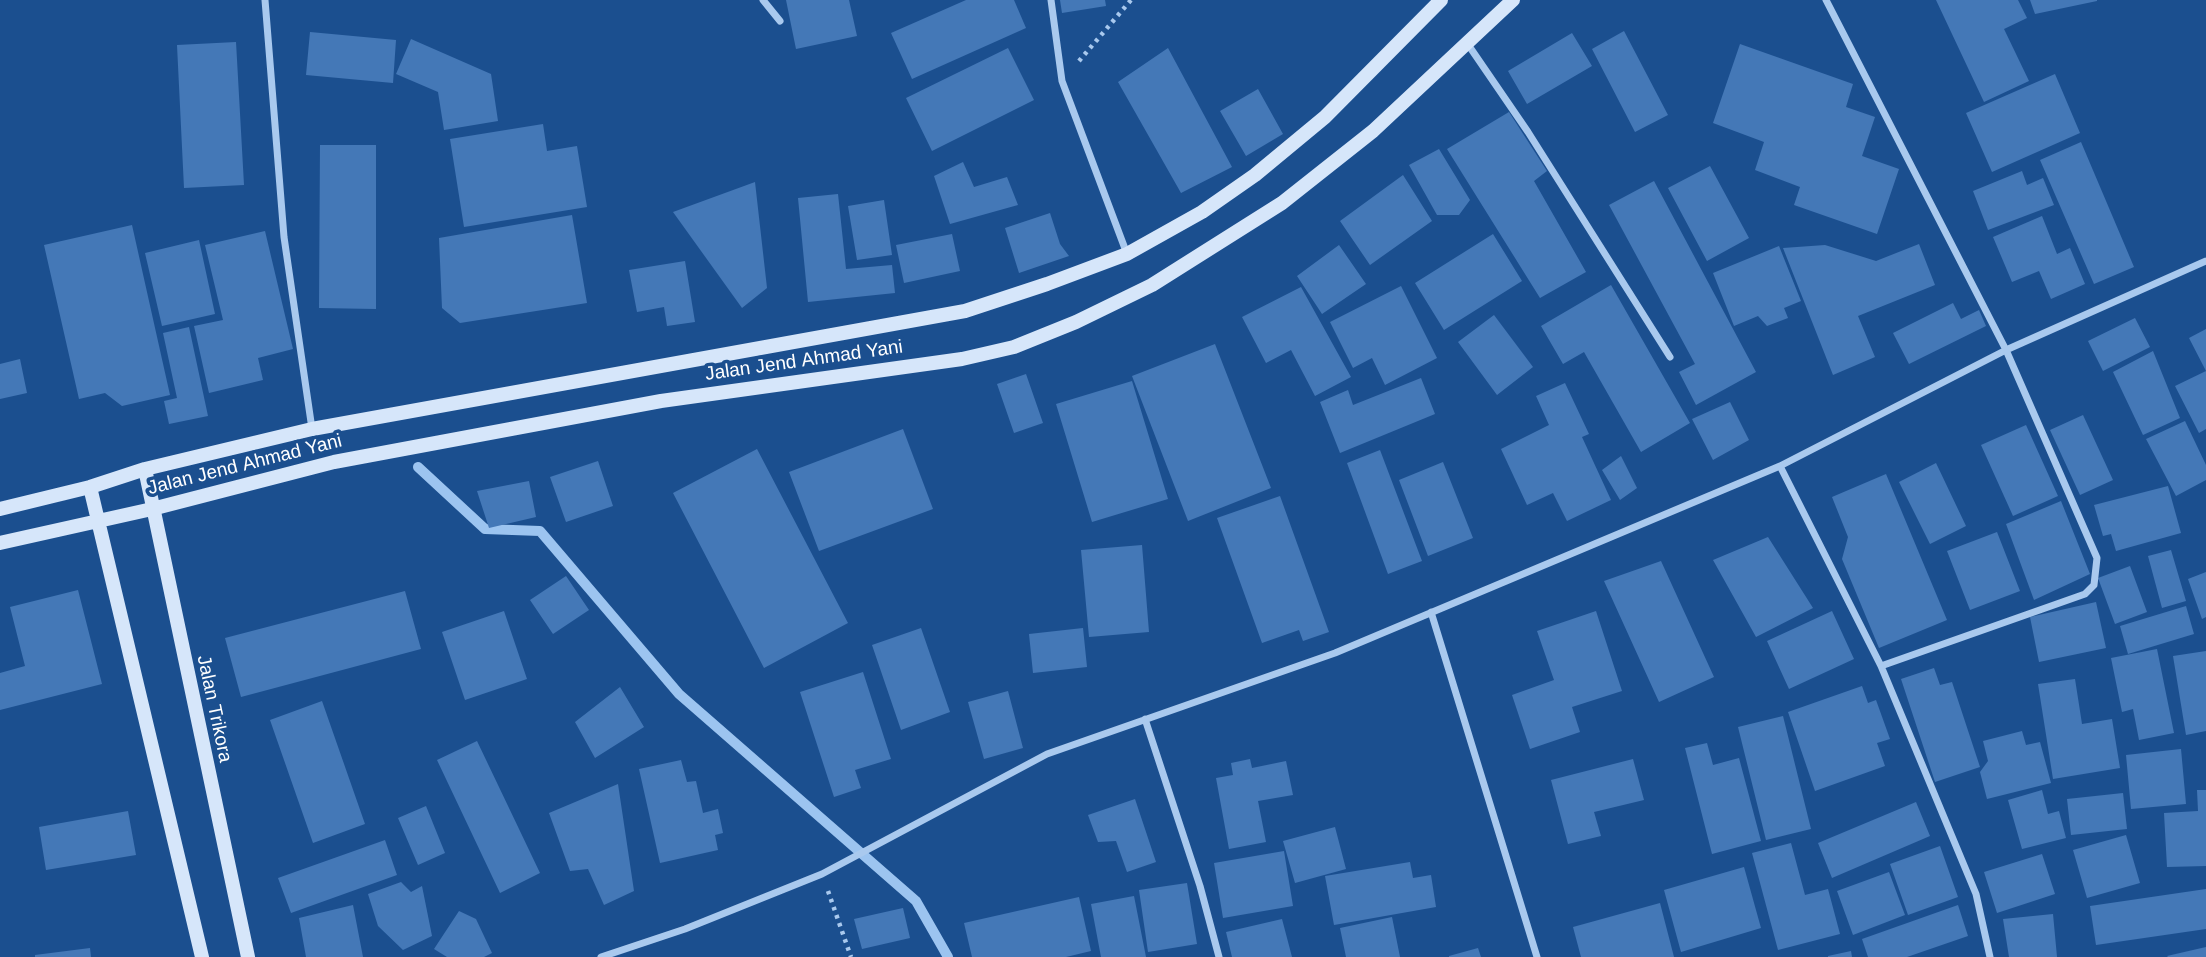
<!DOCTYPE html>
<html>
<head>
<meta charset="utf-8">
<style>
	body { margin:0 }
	canvas { display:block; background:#1b4f8f }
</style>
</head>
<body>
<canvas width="2206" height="957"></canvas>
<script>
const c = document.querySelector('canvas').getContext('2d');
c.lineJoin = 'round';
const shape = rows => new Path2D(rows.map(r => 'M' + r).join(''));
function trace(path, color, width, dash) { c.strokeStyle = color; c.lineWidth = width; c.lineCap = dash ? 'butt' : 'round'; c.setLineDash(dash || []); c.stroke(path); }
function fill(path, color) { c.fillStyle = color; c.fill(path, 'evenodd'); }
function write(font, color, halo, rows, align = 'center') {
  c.font = font + ' Arial,sans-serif'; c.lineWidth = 7; c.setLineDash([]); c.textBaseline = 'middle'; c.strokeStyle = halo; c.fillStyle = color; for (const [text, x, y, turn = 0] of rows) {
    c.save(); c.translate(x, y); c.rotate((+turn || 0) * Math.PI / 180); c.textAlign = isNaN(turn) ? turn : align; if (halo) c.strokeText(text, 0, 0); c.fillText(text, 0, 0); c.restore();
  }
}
trace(shape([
	[418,467,485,529,540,531,679,694,916,901,948,957]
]), '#9cc4f0', 10);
fill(shape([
	[786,0,849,0,857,36,796,49],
	[966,0,1014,0,1026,28,912,79,891,33],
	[1060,0,1105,0,1106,6,1062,13],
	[1936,0,2018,0,2027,18,2004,29,2029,81,1984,102],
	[2030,0,2097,0,2097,1,2035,14],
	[1624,31,1668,115,1635,132,1592,49],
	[310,32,396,40,393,83,306,75],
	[1572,33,1592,66,1527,104,1508,71],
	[411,39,491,74,498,121,444,130,438,92,396,74],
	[236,42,244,185,184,188,177,45],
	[1740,44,1853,84,1846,107,1875,117,1862,156,1899,169,1877,234,1794,205,1800,187,1755,170,1764,142,1713,123],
	[1008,48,1034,100,932,151,906,98],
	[1168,48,1232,167,1181,193,1118,82],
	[2055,74,2080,133,1992,172,1966,113],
	[1258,89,1283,134,1246,156,1220,111],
	[1509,112,1547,171,1534,181,1586,272,1540,298,1447,149],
	[543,124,547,151,577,146,587,207,464,227,450,139],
	[2081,142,2134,267,2094,284,2040,160],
	[320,145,376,145,376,309,319,308],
	[1439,149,1470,200,1459,215,1437,215,1409,165],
	[963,162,974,187,1007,177,1018,205,950,224,934,176],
	[1710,166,1749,238,1707,261,1668,188],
	[2022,171,2027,185,2043,178,2054,205,1988,230,1973,191],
	[1403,175,1432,221,1370,265,1340,221],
	[1654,181,1756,372,1696,405,1679,372,1695,364,1609,205],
	[755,182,767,288,742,308,673,212],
	[838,194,846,269,892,265,895,293,808,302,798,198],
	[884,200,892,255,857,260,848,206],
	[1050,213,1060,244,1069,256,1019,273,1005,228],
	[572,215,587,303,460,323,442,308,439,238],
	[2042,216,2057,254,2070,248,2085,284,2051,299,2039,271,2012,282,1993,237],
	[132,225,170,395,122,406,105,393,79,399,44,245],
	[265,231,293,349,258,358,263,380,209,393,194,326,223,320,205,245],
	[952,234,960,271,904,283,896,245],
	[1493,234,1522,281,1444,330,1415,283],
	[199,240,215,314,162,326,145,253],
	[1919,244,1935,285,1858,316,1875,357,1833,375,1783,248,1825,245,1876,261],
	[1339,245,1366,284,1322,314,1297,276],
	[1779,246,1801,301,1784,308,1788,318,1767,326,1758,316,1734,326,1713,273],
	[685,261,695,322,667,326,664,307,637,312,629,270],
	[1611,285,1690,423,1641,452,1584,352,1563,364,1541,326],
	[1401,286,1437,358,1385,385,1372,358,1353,368,1330,322],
	[1301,287,1351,377,1315,396,1291,350,1266,363,1242,317],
	[1953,303,1961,319,1979,310,1986,326,1909,364,1893,333],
	[1494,315,1533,367,1497,395,1458,342],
	[2135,318,2150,347,2103,371,2088,341],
	[189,327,208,416,169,424,164,401,177,398,163,333],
	[2206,329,2206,429,2199,433,2175,386,2206,371,2189,338],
	[1215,344,1271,488,1188,521,1132,376],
	[2153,351,2180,418,2143,435,2113,372],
	[20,359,27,393,0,399,0,364],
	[1026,374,1043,423,1014,433,997,384],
	[1421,378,1435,414,1340,453,1320,402,1348,390,1353,405],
	[1132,381,1168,499,1092,522,1056,404],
	[1565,383,1589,434,1582,437,1611,500,1567,521,1553,493,1527,505,1501,449,1549,425,1536,396],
	[1730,402,1749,440,1713,460,1692,419],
	[2083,415,2113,480,2080,495,2050,430],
	[2185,421,2206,465,2206,480,2176,496,2146,439],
	[2026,425,2058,496,2013,516,1981,445],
	[903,429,933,509,819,551,789,472],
	[757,449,848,623,764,668,673,493],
	[1380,450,1422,561,1388,574,1347,463],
	[1621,456,1637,488,1620,500,1602,470],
	[598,461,613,506,566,522,550,477],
	[1443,462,1473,538,1428,556,1399,480],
	[1936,463,1966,526,1930,544,1899,482],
	[1886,474,1947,620,1879,648,1842,559,1848,537,1832,497],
	[529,481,536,517,489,528,477,491],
	[2168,486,2181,533,2116,551,2111,534,2103,536,2094,505],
	[1280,496,1329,632,1303,641,1299,630,1262,643,1217,518],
	[2061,501,2090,574,2034,600,2006,524],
	[1997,532,2020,591,1970,610,1947,551],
	[1768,537,1813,608,1756,637,1713,560],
	[1142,545,1149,632,1089,637,1081,550],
	[2171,550,2186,601,2162,608,2148,556],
	[1661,561,1714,677,1659,702,1604,581],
	[2130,566,2147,612,2115,624,2098,578],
	[2206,572,2206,617,2202,619,2188,579],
	[566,576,589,610,553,634,530,600],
	[78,590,102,684,0,710,0,673,25,666,10,607],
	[405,591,421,649,241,697,225,638],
	[2096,602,2106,648,2039,662,2030,617],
	[2186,606,2194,634,2128,654,2120,626],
	[504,611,527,679,465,700,442,632],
	[1596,611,1622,691,1572,707,1580,732,1530,749,1512,695,1554,680,1537,631],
	[1832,611,1854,659,1789,689,1767,641],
	[921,628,950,712,901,730,872,645],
	[1083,628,1087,667,1033,673,1029,634],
	[2157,649,2174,733,2139,740,2133,709,2122,712,2111,658],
	[2206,651,2206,731,2186,735,2173,656],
	[1934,668,1940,685,1952,682,1980,767,1935,782,1901,679],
	[863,672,891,759,855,770,861,788,834,797,800,692],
	[2075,679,2082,724,2112,719,2120,768,2053,779,2038,684],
	[1862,686,1868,703,1876,700,1890,739,1877,743,1885,766,1815,791,1788,712],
	[620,687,644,727,595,758,575,722],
	[1008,691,1023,748,984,759,968,702],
	[322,701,365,824,313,843,270,720],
	[1783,716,1811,829,1766,840,1738,727],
	[2022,731,2026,745,2040,742,2051,783,1987,799,1980,772,1988,761,1983,741],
	[477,741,540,873,500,893,437,760],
	[1707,743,1713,765,1739,758,1761,841,1712,854,1685,748],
	[2181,749,2186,804,2131,809,2126,755],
	[1250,759,1252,768,1286,761,1293,795,1258,801,1266,842,1229,849,1216,778,1233,775,1231,763],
	[1633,759,1644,800,1594,812,1601,836,1568,844,1551,780],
	[681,760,687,782,696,781,703,813,718,809,723,833,715,835,718,850,660,863,639,769],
	[618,784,634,891,604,905,588,869,570,871,549,813],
	[2042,790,2048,814,2059,811,2066,838,2022,849,2008,800],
	[2197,790,2206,790,2206,866,2167,867,2164,813,2198,811],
	[2123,793,2127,829,2071,835,2067,799],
	[1135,799,1156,862,1127,872,1116,841,1098,842,1088,815],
	[1916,802,1930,836,1832,878,1818,843],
	[426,806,445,853,418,865,398,818],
	[128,811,136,855,46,870,39,827],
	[1335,827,1346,869,1295,883,1283,841],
	[2126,835,2140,883,2087,898,2073,850],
	[385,840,397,875,291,913,278,878],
	[1791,843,1805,895,1828,889,1840,934,1778,950,1752,853],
	[1940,846,1958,897,1908,915,1890,864],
	[1284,851,1293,906,1223,918,1214,863],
	[2042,854,2055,894,1997,913,1984,872],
	[1410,862,1413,878,1431,875,1436,907,1334,925,1325,876],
	[1744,867,1761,928,1681,952,1664,890],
	[1889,872,1905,915,1853,935,1837,891],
	[401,882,411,892,422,886,432,936,403,950,378,926,368,894],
	[1187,883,1197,944,1148,952,1139,890],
	[2206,889,2206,929,2096,945,2090,906],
	[1134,896,1146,957,1101,957,1091,904],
	[1079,897,1091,951,1066,957,972,957,964,923],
	[1660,903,1674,957,1581,957,1573,927],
	[353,905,363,957,306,957,299,918],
	[1958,905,1968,936,1907,957,1868,957,1862,939],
	[903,908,910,938,862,949,854,919],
	[459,911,476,919,492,953,484,957,447,957,434,949],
	[2053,914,2057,957,2009,957,2003,919],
	[1392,917,1400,957,1346,957,1340,928],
	[1282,919,1292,957,1232,957,1226,932],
	[2206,947,2206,957,2168,957,2167,956],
	[90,948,91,957,35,957,35,955],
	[1478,948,1481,957,1449,957,1449,956],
	[1851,951,1852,957,1828,957,1828,956]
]), '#4478b7');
trace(shape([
	[1079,61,1131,0],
	[828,891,851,957]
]), '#a9c9ee', 4.5, [3.5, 5]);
trace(shape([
	[265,0,284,237,312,429],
	[763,0,780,21],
	[1051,0,1062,81,1127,254],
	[1826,0,2006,350,2097,558,2094,585,2085,594,1881,666],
	[1467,43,1528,132,1670,357],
	[1780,466,1881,666,1976,894,1990,957],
	[1431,612,1537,957],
	[1145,719,1200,886,1219,957],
	[601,957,685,929,822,874,1047,754,1335,653,1780,466,2006,350,2206,261]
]), '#a9c9ee', 7);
trace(shape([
	[145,469,248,957],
	[90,487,202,957],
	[0,509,90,487,145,469,312,429,965,311,1047,284,1127,254,1202,212,1255,175,1325,117,1441,0],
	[0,543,152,509,334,462,661,401,962,359,1014,347,1076,322,1152,285,1282,203,1373,131,1513,0]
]), '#d6e6fa', 14);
write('19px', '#fff', '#1b4f8f', [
	["Jalan Jend Ahmad Yani",804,361,-8],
	["Jalan Jend Ahmad Yani",245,465,-14],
	["Jalan Trikora",214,709,78]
]);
</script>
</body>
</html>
